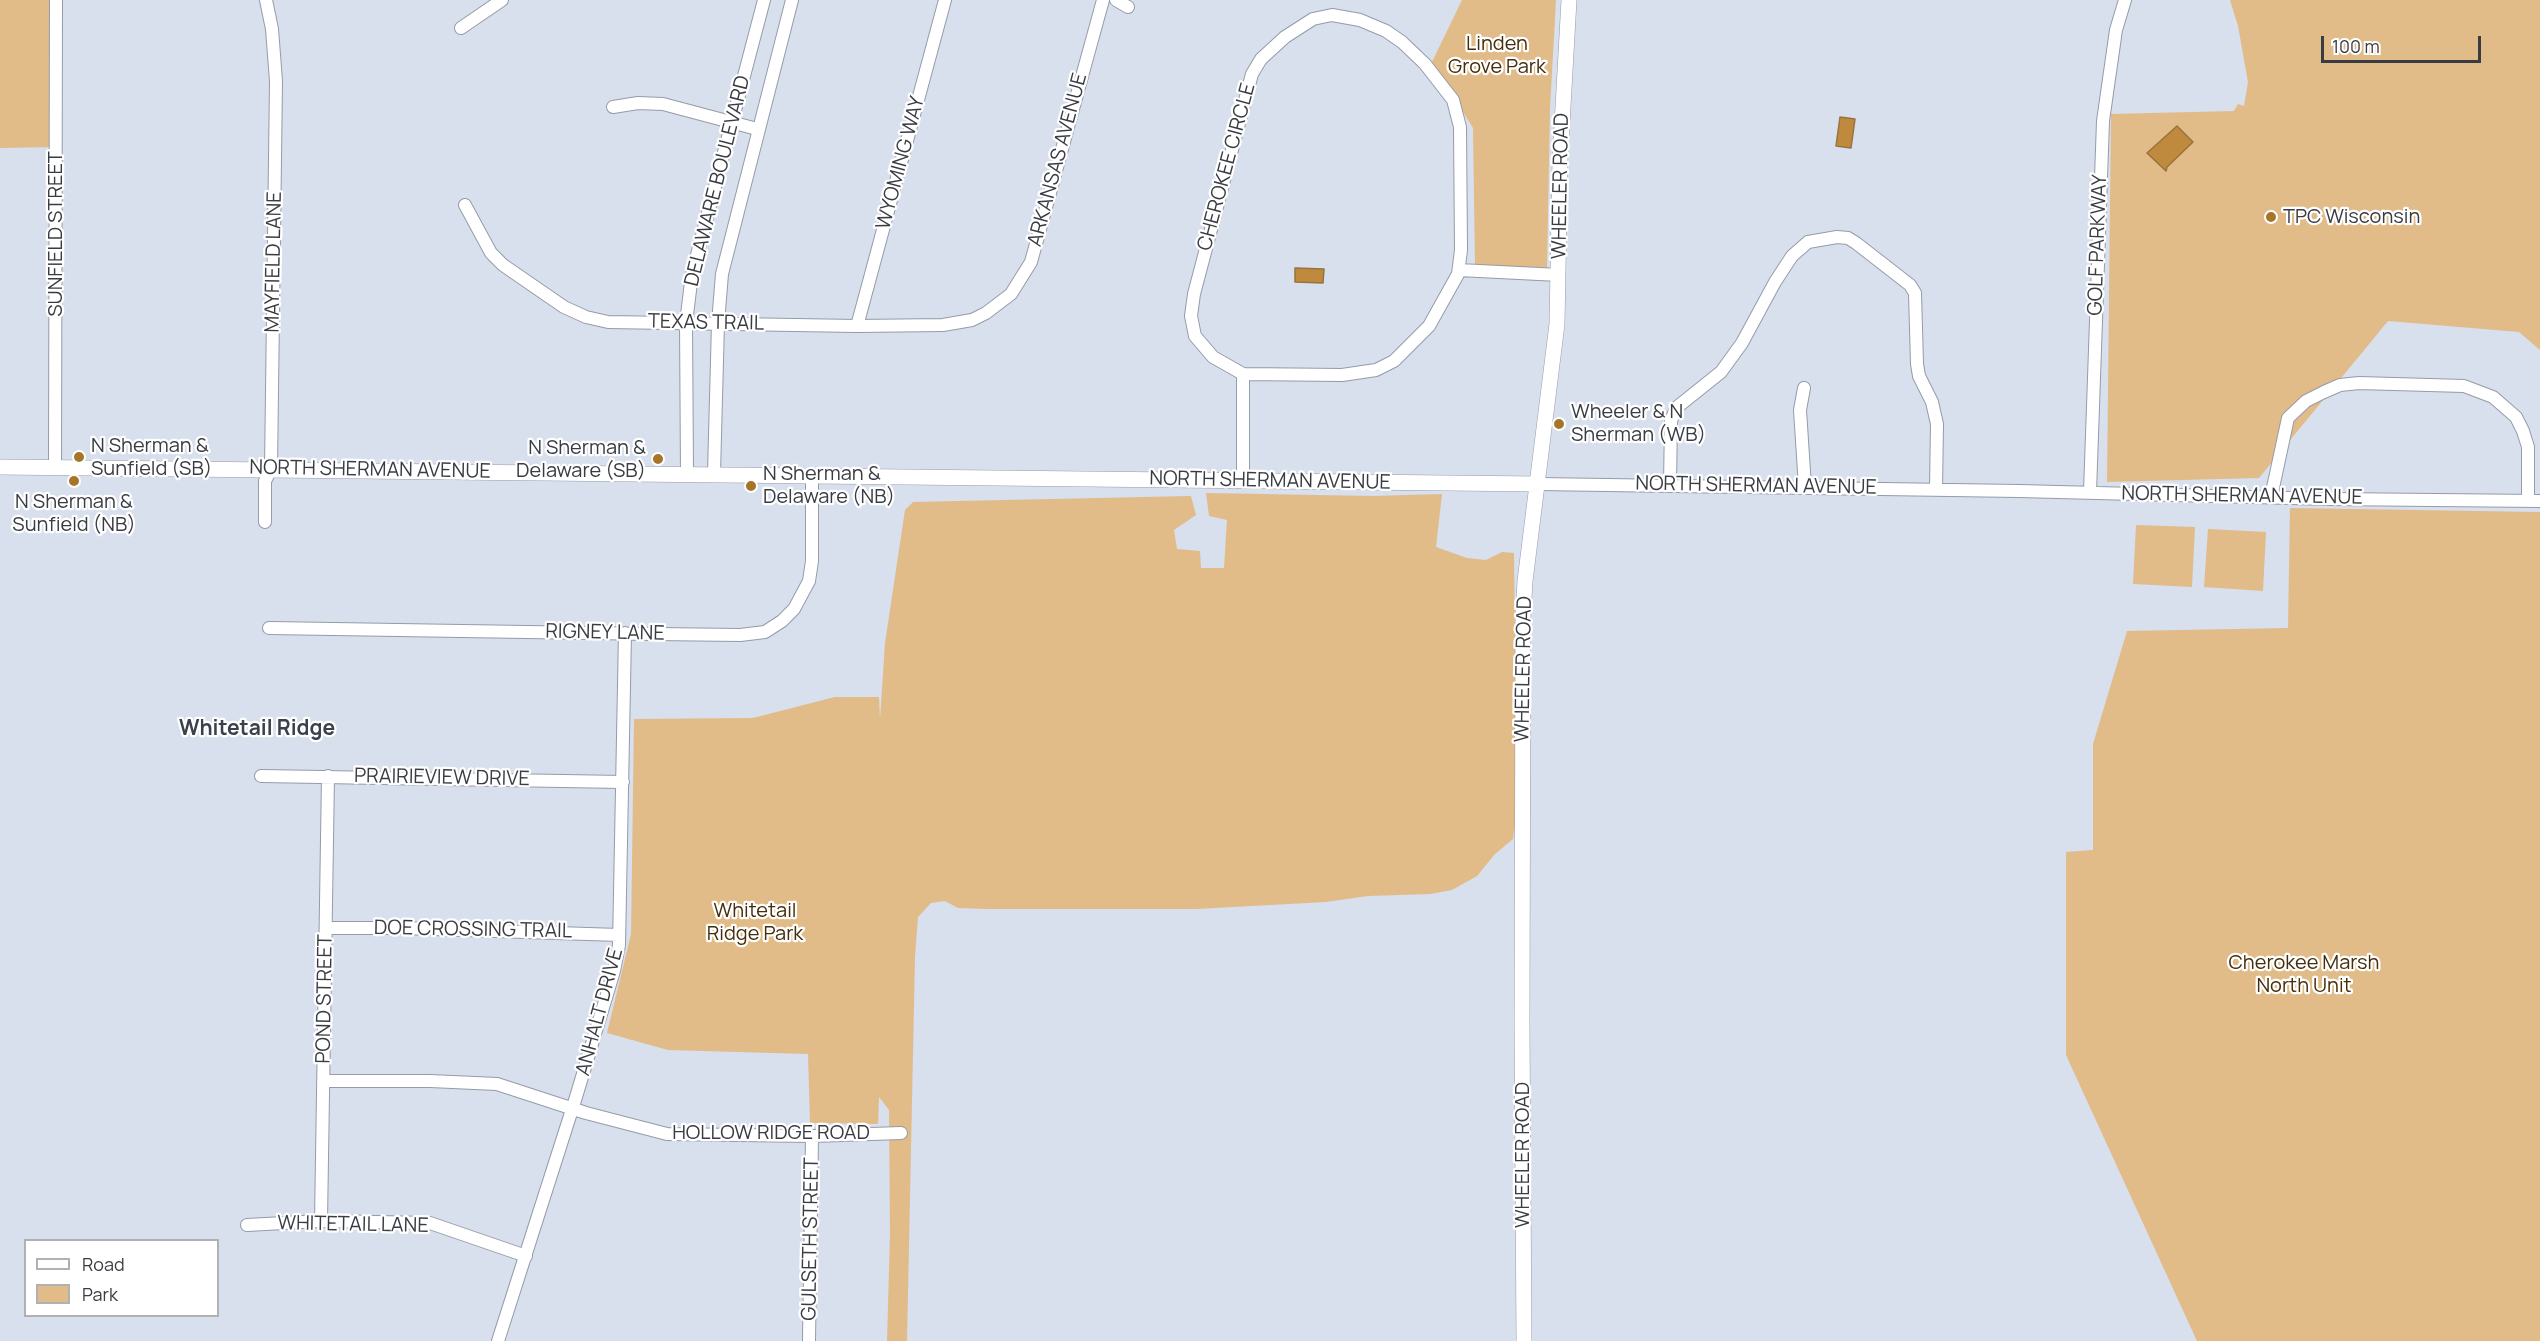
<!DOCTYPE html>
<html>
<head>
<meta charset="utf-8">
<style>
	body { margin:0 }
	#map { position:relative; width:2540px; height:1341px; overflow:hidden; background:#d8dfed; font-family:Manrope,sans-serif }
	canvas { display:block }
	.legend { position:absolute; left:24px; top:1239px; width:195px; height:78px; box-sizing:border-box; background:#fff; border:2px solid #b0b1b3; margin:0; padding:8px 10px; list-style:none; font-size:18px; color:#393c42 }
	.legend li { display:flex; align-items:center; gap:12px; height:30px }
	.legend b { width:30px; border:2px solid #b0b1b3 }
	.scale { position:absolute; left:2321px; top:36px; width:160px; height:27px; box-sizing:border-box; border:3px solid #393c42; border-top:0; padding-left:8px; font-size:18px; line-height:21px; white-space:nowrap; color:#393c42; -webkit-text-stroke:4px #fff; paint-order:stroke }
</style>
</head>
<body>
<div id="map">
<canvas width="2540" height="1341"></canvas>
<ul class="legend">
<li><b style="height:8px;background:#fff"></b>Road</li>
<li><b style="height:16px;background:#e1bb88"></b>Park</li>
</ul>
<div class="scale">100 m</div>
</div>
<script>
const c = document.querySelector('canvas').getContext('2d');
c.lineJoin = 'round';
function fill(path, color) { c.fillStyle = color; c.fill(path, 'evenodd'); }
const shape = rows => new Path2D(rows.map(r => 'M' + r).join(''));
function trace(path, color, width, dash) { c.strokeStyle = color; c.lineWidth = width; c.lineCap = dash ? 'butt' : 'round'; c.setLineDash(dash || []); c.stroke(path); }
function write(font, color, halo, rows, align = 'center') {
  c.font = font + ' Manrope,sans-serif'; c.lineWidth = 4.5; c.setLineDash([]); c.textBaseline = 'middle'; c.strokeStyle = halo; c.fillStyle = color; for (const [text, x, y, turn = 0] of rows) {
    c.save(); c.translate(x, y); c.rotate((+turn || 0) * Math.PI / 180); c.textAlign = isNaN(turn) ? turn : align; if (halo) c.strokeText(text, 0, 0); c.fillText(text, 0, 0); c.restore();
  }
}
fill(shape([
	[0,0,56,0,56,147,0,148],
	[1462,0,1556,0,1550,108,1547,268,1475,265,1473,128,1432,62],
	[2230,0,2540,0,2540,350,2519,332,2388,321,2259,478,2107,482,2111,114,2234,111,2238,104,2244,106,2248,82,2238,26],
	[1206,493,1373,496,1442,494,1436,547,1467,558,1486,560,1502,552,1514,553,1517,809,1513,839,1495,854,1477,876,1452,890,1430,894,1368,896,1326,902,1196,909,988,909,958,908,945,901,931,903,918,917,915,956,907,1341,887,1341,890,1234,889,1110,879,1097,878,1124,810,1123,808,1054,668,1050,607,1033,631,934,634,719,753,718,835,697,879,697,880,719,885,643,905,510,913,502,1191,496,1196,515,1174,530,1177,549,1200,551,1201,568,1224,568,1227,520,1209,516],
	[2290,508,2540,512,2540,1341,2197,1341,2066,1055,2066,852,2093,850,2093,744,2127,631,2288,628],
	[2136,525,2195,527,2192,587,2133,584],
	[2208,529,2266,532,2263,591,2204,587]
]), '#e1bb88');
const water = shape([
	[1840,117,1855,119,1851,148,1836,146,1840,117],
	[2177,126,2193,142,2167,167,2166,171,2147,153,2177,126],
	[1295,268,1324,269,1323,283,1295,282,1295,268]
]);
fill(water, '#bf8a3d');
trace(water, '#97733e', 1.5);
const minor = shape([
	[1116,0,1128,7],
	[461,28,502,0],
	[613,107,638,103,663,104,757,129],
	[465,205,491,253,503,265,564,307,586,317,608,322,857,326,943,325,972,320,986,313,1011,294,1031,262,1103,0],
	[1459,270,1559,275],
	[857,326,945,0],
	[1804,388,1800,410,1805,487],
	[55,468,56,0],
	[687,473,686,323,692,274,764,0],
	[714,473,718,323,722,274,792,0],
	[1243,480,1243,374,1342,375,1376,370,1394,361,1429,326,1458,274,1461,250,1460,127,1453,100,1425,64,1402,42,1386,31,1360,20,1332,15,1313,19,1285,37,1261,59,1252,74,1194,294,1191,316,1195,336,1213,357,1243,374],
	[1538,484,2019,491,2330,499,2540,501],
	[1670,484,1671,421,1676,408,1721,372,1742,343,1775,282,1792,256,1808,242,1837,237,1848,238,1856,243,1910,285,1915,293,1917,364,1919,376,1932,402,1937,424,1936,489],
	[2090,492,2103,121,2116,30,2125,0],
	[2271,497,2288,418,2306,401,2324,392,2340,385,2359,383,2464,386,2493,397,2516,417,2523,431,2528,447,2528,501],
	[265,522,265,481,271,469,276,81,272,29,266,0],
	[269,628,655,634,740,635,765,632,782,621,794,609,809,581,812,561,812,475],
	[261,776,623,782],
	[326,928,402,928,619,935],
	[323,1081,430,1081,497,1084,586,1113,667,1134,812,1136,901,1133],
	[321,1221,328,776],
	[247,1225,321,1221,430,1223,526,1256],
	[498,1341,576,1097,614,971,619,945,625,633],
	[809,1341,812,1136]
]);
const tertiary = shape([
	[0,467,1538,484],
	[1524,1341,1522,1024,1523,617,1525,581,1557,324,1560,160,1569,0]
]);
trace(minor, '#959ba9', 14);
trace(tertiary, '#959ba9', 16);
trace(minor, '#fff', 12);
trace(tertiary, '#fff', 15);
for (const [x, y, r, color] of [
	[2271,217,6,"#a6752a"],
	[1559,424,6,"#a6752a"],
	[79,457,6,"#a6752a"],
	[658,459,6,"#a6752a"],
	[74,481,6,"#a6752a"],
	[751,486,6,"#a6752a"]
]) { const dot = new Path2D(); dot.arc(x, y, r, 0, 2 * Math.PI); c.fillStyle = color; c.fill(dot); trace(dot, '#fff', 2); }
write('20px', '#442e0c', '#fff', [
	["Linden",1497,44],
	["Grove Park",1497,67],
	["Whitetail",755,911],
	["Ridge Park",755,934],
	["Cherokee Marsh",2304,963],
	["North Unit",2304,986]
]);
write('20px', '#393c42', '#fff', [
	["ARKANSAS AVENUE",1058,160,-75],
	["WYOMING WAY",901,163,-75],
	["CHEROKEE CIRCLE",1227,167,-75],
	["DELAWARE BOULEVARD",718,181,-76],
	["WHEELER ROAD",1561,186,-89],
	["SUNFIELD STREET",56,234,-90],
	["GOLF PARKWAY",2098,245,-88],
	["MAYFIELD LANE",274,262,-89],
	["TEXAS TRAIL",706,323,1],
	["NORTH SHERMAN AVENUE",370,470,1],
	["NORTH SHERMAN AVENUE",1270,481,1],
	["NORTH SHERMAN AVENUE",1756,486,1],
	["NORTH SHERMAN AVENUE",2242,496,1],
	["RIGNEY LANE",605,633,1],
	["WHEELER ROAD",1524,669,-89],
	["PRAIRIEVIEW DRIVE",442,778,1],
	["DOE CROSSING TRAIL",473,930,1],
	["POND STREET",325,999,-89],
	["ANHALT DRIVE",600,1012,-75],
	["HOLLOW RIDGE ROAD",771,1133],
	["WHEELER ROAD",1523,1155,-90],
	["WHITETAIL LANE",353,1225,1],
	["GULSETH STREET",811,1239,-89]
]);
write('20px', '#393c42', '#fff', [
	["TPC Wisconsin",2283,217],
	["Wheeler & N",1571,412],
	["Sherman (WB)",1571,435],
	["N Sherman &",91,446],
	["Sunfield (SB)",91,469],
	["N Sherman &",646,448,"right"],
	["Delaware (SB)",646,471,"right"],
	["N Sherman &",763,474],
	["Delaware (NB)",763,497],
	["N Sherman &",74,502,"center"],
	["Sunfield (NB)",74,525,"center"]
], 'left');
write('bold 21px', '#3b414c', '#fff', [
	["Whitetail Ridge",257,729]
]);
</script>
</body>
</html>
